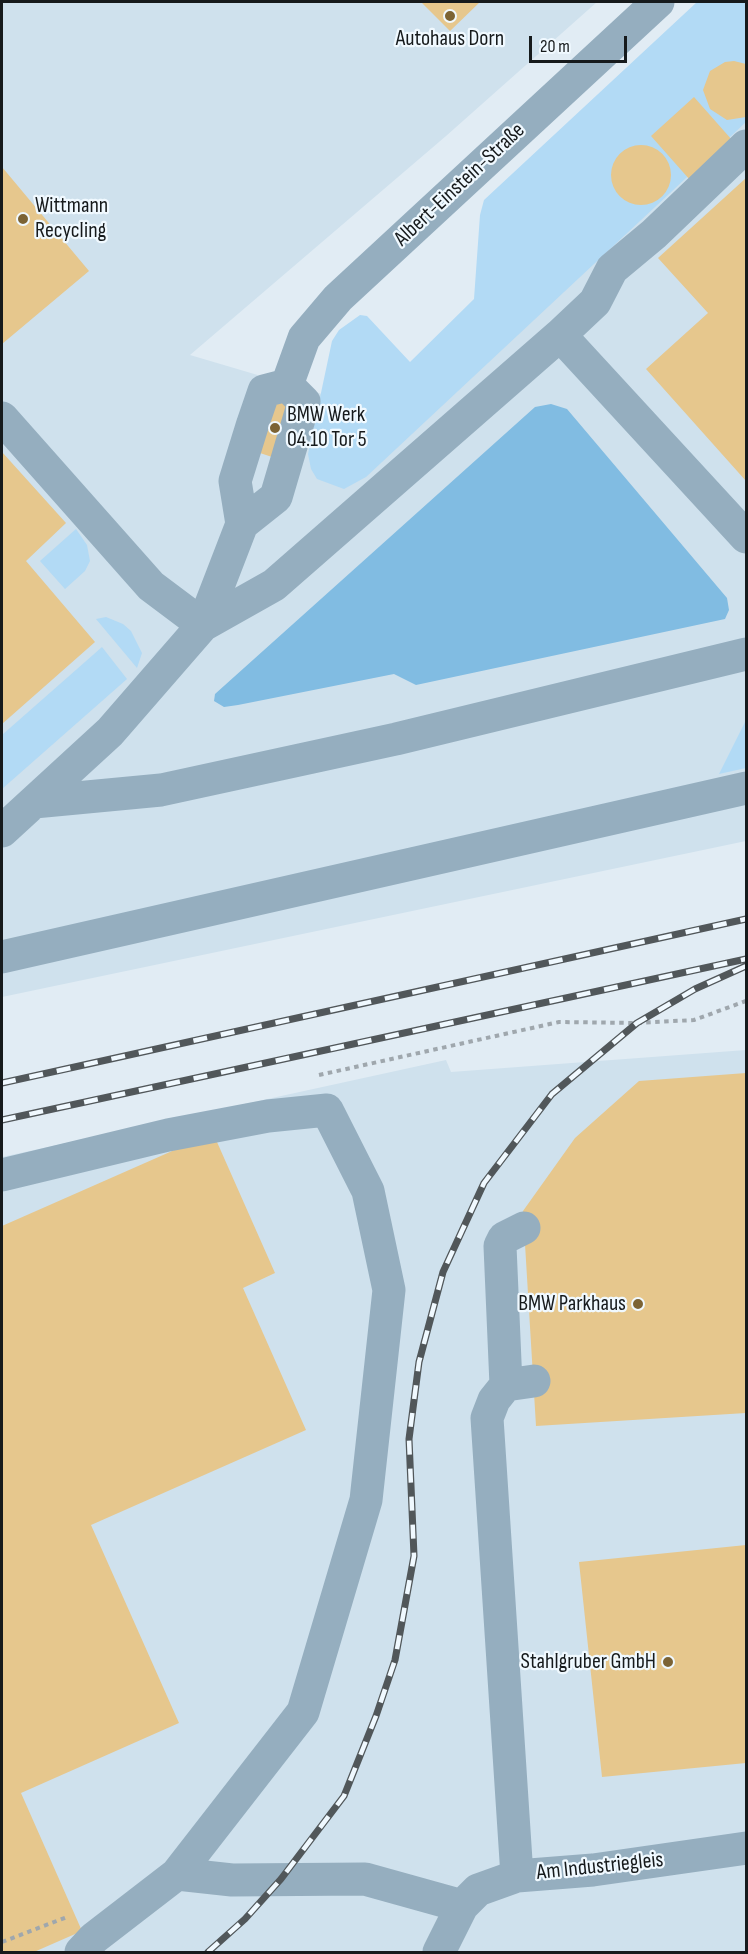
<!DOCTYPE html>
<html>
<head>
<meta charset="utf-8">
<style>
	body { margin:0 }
	#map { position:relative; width:748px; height:1954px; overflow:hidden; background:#e1ecf4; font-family:"Sofia Sans Condensed",sans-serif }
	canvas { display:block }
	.frame { position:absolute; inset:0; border:3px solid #161a1c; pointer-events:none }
	.scale { position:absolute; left:529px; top:36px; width:98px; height:27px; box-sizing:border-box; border:3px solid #161a1c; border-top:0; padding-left:8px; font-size:18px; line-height:21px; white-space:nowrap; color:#161a1c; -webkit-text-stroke:4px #f0f9ff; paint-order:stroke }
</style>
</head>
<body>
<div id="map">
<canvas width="748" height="1954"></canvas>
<div class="frame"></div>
<div class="scale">20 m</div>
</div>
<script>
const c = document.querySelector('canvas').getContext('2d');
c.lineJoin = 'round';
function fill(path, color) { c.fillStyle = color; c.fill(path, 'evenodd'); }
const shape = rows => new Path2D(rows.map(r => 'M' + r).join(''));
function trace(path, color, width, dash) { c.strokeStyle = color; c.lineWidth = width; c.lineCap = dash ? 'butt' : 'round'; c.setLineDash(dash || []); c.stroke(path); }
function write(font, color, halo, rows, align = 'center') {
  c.font = font + ' "Sofia Sans Condensed",sans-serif'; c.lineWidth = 4.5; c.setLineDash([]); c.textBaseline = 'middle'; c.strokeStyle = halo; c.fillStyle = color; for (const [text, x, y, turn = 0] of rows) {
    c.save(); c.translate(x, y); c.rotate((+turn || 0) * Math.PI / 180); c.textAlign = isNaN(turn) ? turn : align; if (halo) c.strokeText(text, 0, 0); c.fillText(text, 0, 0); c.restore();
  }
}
fill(shape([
	[2,2,597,2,446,136,190,355,332,397,423,370,746,2,746,841,2,997],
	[746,1050,746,1952,2,1952,2,1157,446,1060,451,1072]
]), '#cfe1ed');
fill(shape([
	[697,2,746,2,746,122,366,477,344,489,317,479,311,469,308,454,332,341,339,330,360,315,367,316,410,362,474,299,480,215,484,200],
	[76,529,87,545,90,561,85,571,65,589,40,561],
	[106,617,123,624,131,631,142,653,137,668,96,619],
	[102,647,127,679,2,789,2,735],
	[746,720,746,768,719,774]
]), '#b2daf5');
fill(shape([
	[551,404,567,409,727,598,729,610,725,619,416,685,394,674,238,705,224,707,214,701,215,694,535,407]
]), '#81bce2');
fill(shape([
	[421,2,480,2,450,31],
	[734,61,746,64,746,117,727,120,710,109,703,90,710,71,725,62],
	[694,97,732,140,690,180,651,136],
	'611 175a30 30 0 1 1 60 0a30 30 0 1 1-60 0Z',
	[2,167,89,271,2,344],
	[746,178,746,481,646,369,708,313,658,258],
	[276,397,293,403,275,458,257,452],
	[2,452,66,523,26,561,95,642,2,724],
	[746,1073,746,1413,536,1426,523,1211,575,1138,639,1081],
	[213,1133,275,1273,243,1288,306,1430,91,1525,179,1723,21,1793,82,1931,34,1952,2,1952,2,1226],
	[746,1545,746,1763,602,1777,579,1562]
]), '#e6c78d');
trace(shape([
	[319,1075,559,1022,637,1023,694,1020,746,1001],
	[2,1942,67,1917]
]), '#9fa7ad', 4, [4.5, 4.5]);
trace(shape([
	[560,335,595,302,612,269,654,234,746,146],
	[287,385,304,338,338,298,658,2],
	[2,418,151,586,203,625,274,585,560,335,746,537],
	[242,524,276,497,304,402,287,385],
	[34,802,161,790,396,739,746,654],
	[2,831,110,732,203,625,242,524,235,481,253,423,264,391,287,385],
	[2,957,746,788],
	[2,1175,168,1135,268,1116,327,1110,368,1191,389,1290,366,1500,303,1712,177,1874],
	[506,1385,500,1246,504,1238,524,1228],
	[517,1876,487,1418,494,1400,506,1385,534,1381],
	[81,1952,94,1938,177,1874,232,1880,365,1879,462,1906],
	[439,1952,462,1906,478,1890,517,1876,593,1870,746,1848]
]), '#95aebf', 33);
const rail = shape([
	[2,1083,746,919],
	[2,1120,746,959],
	[208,1952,245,1919,281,1879,344,1796,376,1716,395,1660,414,1556,409,1439,419,1362,443,1272,484,1183,552,1094,637,1023,695,989,746,966]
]);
trace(rail, '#51575a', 7);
trace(rail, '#f0f9ff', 4.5, [14]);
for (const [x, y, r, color] of [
	[450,16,6,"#7c6334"],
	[23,219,6,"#7c6334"],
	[275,428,6,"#7c6334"],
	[638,1304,6,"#7c6334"],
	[668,1662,6,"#7c6334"]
]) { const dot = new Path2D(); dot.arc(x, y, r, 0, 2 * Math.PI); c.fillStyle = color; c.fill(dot); trace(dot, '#f0f9ff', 2); }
write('22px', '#161a1c', '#f0f9ff', [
	["Autohaus Dorn",450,39,"center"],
	["Wittmann",35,206],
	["Recycling",35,231],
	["BMW Werk",287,415],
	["04.10 Tor 5",287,440],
	["BMW Parkhaus",626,1304,"right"],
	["Stahlgruber GmbH",656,1662,"right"]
], 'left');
write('22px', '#161a1c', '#f0f9ff', [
	["Albert-Einstein-Straße",460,185,-43],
	["Am Industriegleis",600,1867,-6]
]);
</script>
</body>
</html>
